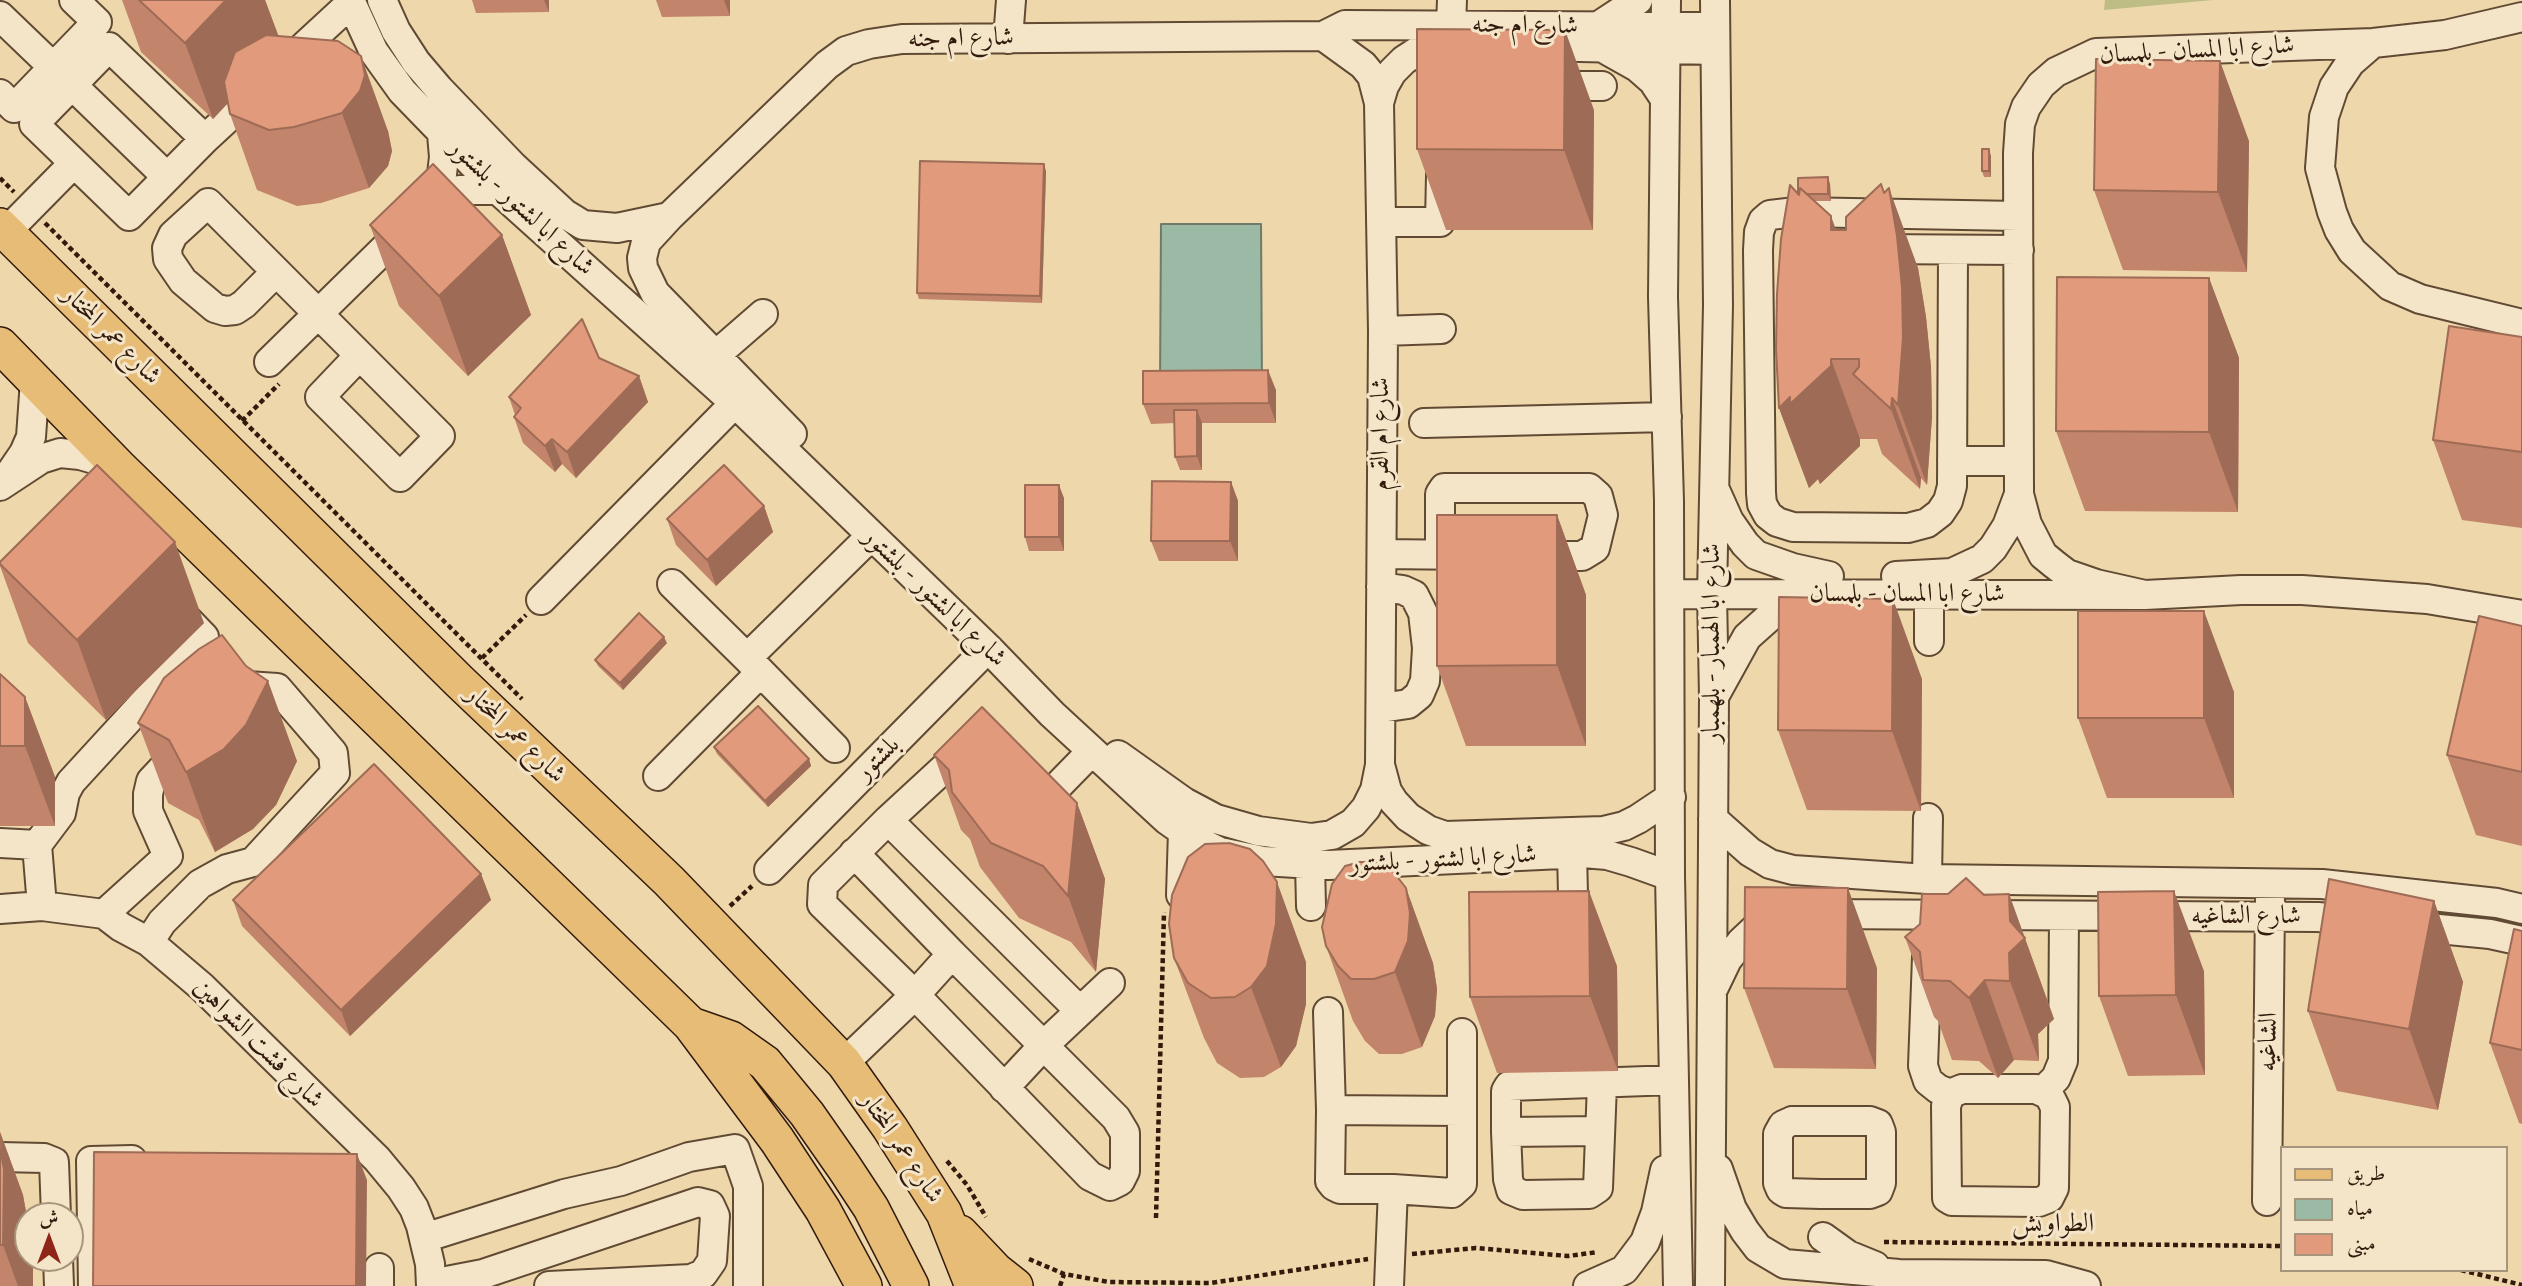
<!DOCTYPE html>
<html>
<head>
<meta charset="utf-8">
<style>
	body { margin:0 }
	#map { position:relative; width:2522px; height:1286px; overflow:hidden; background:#eed7ab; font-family:Alegreya,Amiri,serif }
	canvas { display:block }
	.legend { position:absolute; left:2280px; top:1146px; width:228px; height:126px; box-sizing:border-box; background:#f4e5c8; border:2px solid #a6947d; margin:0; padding:9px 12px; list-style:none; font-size:21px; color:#321b0d }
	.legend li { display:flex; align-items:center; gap:14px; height:35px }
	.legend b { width:35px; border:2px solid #a6947d }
	.north { position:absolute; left:14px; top:1202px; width:70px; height:70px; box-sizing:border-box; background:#f4e5c8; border:2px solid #a6947d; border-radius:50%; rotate:0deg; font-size:19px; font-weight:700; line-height:28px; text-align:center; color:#321b0d }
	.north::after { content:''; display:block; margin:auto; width:24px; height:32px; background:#8f2418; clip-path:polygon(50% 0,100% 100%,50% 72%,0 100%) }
</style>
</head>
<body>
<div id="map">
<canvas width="2522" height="1286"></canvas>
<ul class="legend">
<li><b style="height:9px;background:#e7bc76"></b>طريق</li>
<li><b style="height:19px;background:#9abaa6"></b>مياه</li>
<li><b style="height:19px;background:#e19a7b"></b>مبنى</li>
</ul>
<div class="north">ش</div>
</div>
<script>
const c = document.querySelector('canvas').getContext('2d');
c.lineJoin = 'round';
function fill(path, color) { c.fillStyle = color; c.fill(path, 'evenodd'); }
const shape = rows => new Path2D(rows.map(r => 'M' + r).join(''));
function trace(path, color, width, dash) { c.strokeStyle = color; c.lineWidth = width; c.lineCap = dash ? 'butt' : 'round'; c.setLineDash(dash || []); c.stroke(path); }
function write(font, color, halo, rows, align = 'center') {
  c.font = font + ' Alegreya,Amiri,serif'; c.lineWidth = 6; c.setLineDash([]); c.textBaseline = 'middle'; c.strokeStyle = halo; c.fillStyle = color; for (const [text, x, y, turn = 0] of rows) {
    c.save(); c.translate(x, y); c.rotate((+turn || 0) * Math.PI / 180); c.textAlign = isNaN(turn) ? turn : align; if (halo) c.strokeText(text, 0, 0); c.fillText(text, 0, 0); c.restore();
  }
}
fill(shape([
	[2105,0,2213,0,2104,10]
]), '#bebd85');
const water = shape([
	[1161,224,1261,224,1262,389,1160,387,1161,224]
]);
fill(water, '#9abaa6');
trace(water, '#707a69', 2);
const minor = shape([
	[350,0,374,52,402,91,498,190,735,403,988,648,1052,714,1167,820,1194,839,1220,852,1263,861,1329,865,1583,853,1607,855,1631,862,1670,876],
	[382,0,396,31,416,62,439,89,513,166,565,214,583,225,617,228,669,217],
	[1666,0,1663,297,1669,501,1670,876,1678,1286],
	[0,16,53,67],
	[1451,25,1452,0],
	[1597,27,1638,0],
	[1008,39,1011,0],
	[2373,43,2350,63,2334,87,2324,117,2320,168,2332,212,2339,230,2352,251,2390,286,2420,299,2522,324],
	[1535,46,1715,50],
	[109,47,205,139,129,216,34,124,109,47],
	[1605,49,1637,67,1653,81,1665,99],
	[286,63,351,3],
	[72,85,167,177],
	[1548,86,1602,86],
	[0,94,14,108,97,22,74,0],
	[1379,103,1384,86,1392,72,1404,60,1418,51,1434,46,1452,44],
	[205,139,257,91],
	[429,205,442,174,444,157,442,134],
	[1381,222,1440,222,1441,175],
	[6,232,74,163],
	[1875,249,2019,250],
	[1953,250,1952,486,1948,501,1940,513,1927,523,1908,528,1793,527,1777,522,1768,515,1762,504,1761,493,1758,250,1759,232,1763,221,1770,215,1796,212,2018,216],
	[276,272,244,304,235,310,225,311,215,308,183,281,168,259,167,248,173,235,208,203,440,436,400,477,320,397,359,356],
	[1383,331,1441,329],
	[717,354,763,314],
	[269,362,429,205,460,190,498,190],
	[1424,423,1667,417],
	[792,434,655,293,643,268,642,258,646,242,669,217,827,65,846,51,869,44,902,39,1323,36,1345,25,1715,27],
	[1952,461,2019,461],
	[9,475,24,453,31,437,35,380],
	[0,486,41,459,60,453,80,455,118,466],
	[1716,492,1729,521,1745,544,1756,555,1793,568,1829,576],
	[1382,554,1473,555],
	[1440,554,1440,494,1444,488,1589,488,1598,496,1603,515,1595,548,1582,556,1535,556],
	[1896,576,1952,573,1982,559,1993,548,2007,526,2019,494],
	[672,584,747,658],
	[1670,594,2145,595,2241,590,2302,590,2427,599,2522,615],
	[2145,595,2096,584,2067,574,2054,564,2043,555,2027,524,2019,494,2018,153,2020,124,2026,107,2041,85,2056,72,2096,53,2373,43,2445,35,2522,17],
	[541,600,735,403],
	[1929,641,1929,595],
	[1715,695,1747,637,1775,612,1806,598],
	[1381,708,1408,704,1419,695,1425,681,1427,648,1423,613,1414,595,1403,590,1381,587],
	[835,748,747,658,871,536],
	[1118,755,1184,802,1216,819,1258,831,1311,838,1332,835,1353,823,1366,808,1375,790,1380,765,1383,331,1379,103,1372,76,1363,65,1323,36],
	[1380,765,1387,791,1394,802,1408,817,1428,830,1445,836,1603,831,1624,826,1638,819,1671,797],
	[658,776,760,673],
	[1051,793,1092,751],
	[1713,819,1750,852,1770,864,1793,870,1927,879,2322,884,2497,903,2522,909],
	[888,820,952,761],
	[0,843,37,845],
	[854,853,952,954],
	[1572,853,1573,894],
	[1310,864,1311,906],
	[769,870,988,648],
	[1927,879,1928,818],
	[1181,895,1183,831],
	[42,906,37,845,61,813,65,793,71,782,204,637,171,603],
	[0,909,42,906,104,914,121,927,149,942,202,987,377,1159,401,1188,414,1208,421,1226,430,1264,431,1286],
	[104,914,168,856,148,811,148,794,151,781,184,746],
	[1820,914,2318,917,2360,921],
	[2408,926,2490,934,2522,941],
	[149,942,162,922,200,884,227,869,253,862,335,773,333,753,277,688,247,686,236,696],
	[1927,957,1923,1066,1928,1081,1938,1089,1950,1094],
	[1714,987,1727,960,1741,942,1756,928,1776,919],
	[1328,1012,1331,1110],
	[1462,1033,1462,1111],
	[844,1063,915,995,952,954,1116,1118,1125,1133,1125,1171,1120,1181,1110,1186,1090,1176,915,995,822,904,823,885,888,820,1080,1011],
	[1602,1084,1598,1188,1589,1194,1523,1195,1511,1190,1508,1179,1506,1132,1506,1091,1509,1086,1674,1080],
	[1004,1088,1044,1045,1110,983],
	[1962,1089,2036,1089,2049,1095,2055,1107,2054,1188,2049,1198,2039,1202,1952,1201,1947,1198,1946,1106,1950,1094,1962,1089],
	[2043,1091,2056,1078,2063,1061,2064,916],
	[1331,1110,1462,1111,1462,1184,1452,1193,1393,1189,1340,1189,1334,1186,1330,1181,1331,1110],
	[1792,1121,1870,1121,1878,1124,1881,1132,1881,1183,1878,1191,1870,1194,1821,1194,1786,1193,1781,1190,1778,1183,1778,1134,1783,1125,1792,1121],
	[1506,1132,1600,1131],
	[0,1157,44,1158,54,1162,56,1216],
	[1718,1169,1732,1209,1745,1231,1758,1248,1785,1264,1899,1274,2046,1275,2086,1286],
	[2267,1201,2270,900],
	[1823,1237,1848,1255,1875,1266],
	[424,1238,564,1194,621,1181,689,1157,735,1149,748,1186,748,1286],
	[58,1258,59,1286],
	[379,1268,379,1286],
	[431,1284,483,1274,698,1202,710,1205,715,1216,712,1261,703,1274,691,1279,549,1286],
	[93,1286,91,1161,132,1160],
	[1389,1286,1393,1189],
	[1588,1286,1624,1270,1645,1242,1656,1212,1665,1170],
	[1710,1286,1714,697,1712,594,1718,305,1715,0]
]);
const major = shape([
	[0,226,459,681,669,881,844,1063,890,1128,944,1213,973,1286],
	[0,345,118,466,691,1025,777,1140,823,1210,864,1286],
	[691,1025,731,1039,765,1063,807,1114,844,1167,871,1208,911,1286],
	[960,1233,996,1271,1015,1286]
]);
trace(minor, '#614a34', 32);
trace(major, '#321b0d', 38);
trace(shape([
	[0,178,14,192],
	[45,223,522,699],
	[242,421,279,384],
	[482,658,526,615],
	[730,906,752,886],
	[947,1161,967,1185,986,1217],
	[1156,1218,1164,912],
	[1884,1242,2282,1246],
	[1412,1254,1476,1248,1568,1256,1598,1252],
	[1029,1259,1064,1274,1109,1282,1211,1283,1368,1259],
	[2461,1270,2522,1285],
	[1060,1286,1064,1274]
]), '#321b0d', 4.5, [5, 3.5]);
trace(minor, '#f4e5c8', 28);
trace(major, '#e7bc76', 35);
fill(shape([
	[122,0,265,0,278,36,388,131,392,151,388,166,369,188,321,203,297,206,257,190,230,114,228,103,213,119,141,52],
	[472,0,549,0,549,12,476,13],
	[656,0,730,0,730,16,662,17],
	[1594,110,1593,230,1446,230,1417,149],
	[2249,141,2247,272,2123,270,2094,190],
	[1991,156,1991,177,1984,177,1982,171],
	[1046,171,1042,303,919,299,917,293],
	[1830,184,1831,201,1814,201,1836,230,1846,230,1884,193,1918,268,1926,317,1931,367,1932,417,1927,485,1921,478,1920,489,1882,454,1877,439,1860,439,1860,446,1820,484,1818,479,1809,488,1779,408,1798,194],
	[370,225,502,235,531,315,468,376,399,306],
	[2209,278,2239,358,2238,512,2085,511,2056,431],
	[2522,337,2522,528,2462,520,2433,440],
	[639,376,648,402,576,478,562,464,555,472,523,443,514,417,515,415,509,397],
	[1276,390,1276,423,1202,423,1202,470,1180,470,1175,457,1175,423,1151,424,1143,404],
	[1231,482,1238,501,1238,561,1159,561,1151,541],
	[1064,498,1064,551,1029,551,1025,537],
	[764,506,773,532,716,586,676,545,667,519],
	[1557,515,1586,595,1586,746,1466,746,1437,666],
	[0,562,204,623,106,720,28,643,0,566],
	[2522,626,2522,846,2476,835,2447,755],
	[667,643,623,690,598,666,595,660],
	[0,674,25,697,55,777,55,826,0,826],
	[1922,679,1921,811,1807,810,1778,730],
	[2234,692,2234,798,2107,798,2078,718],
	[138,723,297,761,276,805,253,829,215,852,199,820,168,803],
	[714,747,809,759,811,766,768,807,717,754],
	[934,755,1077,803,1105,879,1096,972,1071,942,1019,918,980,867,970,839,961,830],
	[481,874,491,900,350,1036,242,926,233,900],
	[1406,888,1433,963,1437,989,1435,1016,1422,1047,1402,1054,1379,1054,1365,1041,1353,1021,1326,946],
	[2009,894,2054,1019,2038,1034,2039,1061,2014,1060,1998,1078,1979,1061,1952,1060,1938,1021,1934,1017,1905,937,1984,895],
	[2434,901,2463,982,2438,1110,2337,1091,2308,1011],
	[2522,931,2522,1124,2519,1123,2490,1043],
	[1174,958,1306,962,1306,1004,1296,1046,1281,1067,1264,1077,1240,1078,1217,1063,1204,1038],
	[1617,966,1618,1071,1497,1073,1470,997],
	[1877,968,1876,1069,1774,1068,1744,988],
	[2204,971,2205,1075,2128,1076,2099,996],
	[0,1132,23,1195,28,1223,28,1258,33,1286,0,1286]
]), '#c2846a');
fill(shape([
	[226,0,265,0,282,45,213,119,185,43],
	[544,0,549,0,549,12],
	[724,0,730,0,730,16],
	[1565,30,1594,110,1593,230,1564,150],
	[361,56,388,131,392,151,388,166,369,188,342,113],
	[2220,61,2249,141,2247,272,2218,192],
	[1989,149,1991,156,1991,177,1989,171],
	[1044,164,1046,171,1042,303,1040,296],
	[1828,177,1830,184,1831,201,1828,194],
	[1881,184,1895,223,1889,188,1918,268,1926,317,1931,367,1932,417,1927,485,1898,405],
	[1831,216,1860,296,1831,230],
	[502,235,531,315,468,376,439,296],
	[2209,278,2239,358,2238,512,2209,432],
	[1831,359,1860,439,1860,446,1820,484,1818,479,1809,488,1779,408],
	[1268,370,1276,390,1276,423,1269,403],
	[639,376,648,402,576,478,567,452],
	[1892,398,1921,478,1920,489,1891,409],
	[1197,410,1202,423,1202,470,1197,456],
	[552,439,562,464,555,472,545,446],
	[1231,482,1238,501,1238,561,1230,541],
	[1059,485,1064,498,1064,551,1059,537],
	[764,506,773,532,716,586,707,560],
	[1557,515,1586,595,1586,746,1557,665],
	[175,542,204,623,106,720,77,640],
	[1893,599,1922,679,1921,811,1892,731],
	[2204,611,2234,692,2234,798,2204,718],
	[664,637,667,643,623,690,620,683],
	[268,681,297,761,276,805,253,829,215,852,186,772],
	[25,697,55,777,55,826,25,746],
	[809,759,811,766,768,807,765,801],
	[1077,803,1105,879,1096,972,1068,896],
	[481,874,491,900,350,1036,341,1010],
	[1277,882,1306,962,1306,1004,1296,1046,1281,1067,1251,987],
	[1406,888,1433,963,1437,989,1435,1016,1422,1047,1395,972],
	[1848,888,1877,968,1876,1069,1847,989],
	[1589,891,1617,966,1618,1071,1590,996],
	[2174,891,2204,971,2205,1075,2176,995],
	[2009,894,2054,1019,2038,1034,2039,1061,2010,981],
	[2434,901,2463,982,2438,1110,2409,1029],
	[1985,980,2014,1060,1998,1078,1969,998],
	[0,1132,23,1195,28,1223,28,1258,33,1258,33,1286,18,1286,3,1245],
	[357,1154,367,1180,366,1286,356,1286]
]), '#9e6c56');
const building = shape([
	[139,0,226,0,185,43,139,0],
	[1417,29,1565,30,1564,150,1417,149,1417,29],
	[266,35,338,41,361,56,365,75,360,91,342,113,294,127,269,130,230,114,224,82,235,52,266,35],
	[2096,59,2220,61,2218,192,2094,190,2096,59],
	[1982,149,1989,149,1989,171,1982,171,1982,149],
	[920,161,1044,164,1040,296,917,293,920,161],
	[433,164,502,235,439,296,370,225,433,164],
	[1828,177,1828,194,1807,194,1800,188,1798,194,1798,178,1828,177],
	[1881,184,1884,193,1889,188,1897,236,1902,287,1903,337,1898,405,1892,398,1891,409,1853,374,1859,367,1859,359,1831,359,1831,366,1790,404,1790,397,1779,408,1776,349,1777,294,1781,239,1790,185,1799,195,1800,188,1831,216,1831,230,1846,230,1846,217,1881,184],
	[2057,277,2209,278,2209,432,2056,431,2057,277],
	[582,319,599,358,639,376,567,452,552,439,545,446,514,417,521,408,509,397,582,319],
	[2449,326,2522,337,2522,452,2433,440,2449,326],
	[1268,370,1269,403,1143,404,1143,371,1268,370],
	[1174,410,1197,410,1197,456,1175,457,1174,410],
	[97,465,175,542,77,640,0,564,0,562,97,465],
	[724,465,764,506,707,560,667,519,724,465],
	[1152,481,1231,482,1230,541,1151,541,1152,481],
	[1025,485,1059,485,1059,537,1025,537,1025,485],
	[1437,515,1557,515,1557,665,1437,666,1437,515],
	[1779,597,1893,599,1892,731,1778,730,1779,597],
	[2078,611,2204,611,2204,718,2078,718,2078,611],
	[639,613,664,637,620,683,595,660,639,613],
	[2479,616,2522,626,2522,772,2447,755,2479,616],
	[222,635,246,666,268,681,246,725,224,749,186,772,169,740,138,723,164,678,199,649,222,635],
	[0,674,25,697,25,746,0,746,0,674],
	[758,706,809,759,765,801,714,747,758,706],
	[982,707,1077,803,1068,896,1043,866,991,843,952,792,949,770,934,755,982,707],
	[374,764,481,874,341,1010,233,900,374,764],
	[1229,843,1250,849,1263,861,1277,882,1276,924,1267,966,1251,987,1235,997,1211,998,1188,983,1174,958,1169,924,1172,895,1188,857,1205,844,1229,843],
	[1360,862,1381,862,1392,870,1406,888,1410,913,1408,941,1395,972,1374,979,1351,979,1338,966,1326,946,1322,927,1332,884,1345,866,1360,862],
	[1966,878,1984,895,2009,894,2010,921,2025,938,2009,953,2010,981,1985,980,1969,998,1950,981,1923,980,1920,952,1905,937,1920,924,1922,894,1948,894,1966,878],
	[2329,879,2434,901,2409,1029,2308,1011,2329,879],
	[1745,887,1848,888,1847,989,1744,988,1745,887],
	[1589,891,1590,996,1470,997,1469,892,1589,891],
	[2174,891,2176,995,2099,996,2098,892,2174,891],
	[2514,929,2522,931,2522,1050,2490,1043,2514,929],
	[0,1149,4,1169,3,1245,0,1245,0,1149],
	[94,1152,357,1154,356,1286,93,1286,94,1152]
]);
fill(building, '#e19a7b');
trace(building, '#9e6c56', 2);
write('26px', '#321b0d', '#f4e5c8', [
	["شارع ام جنه",1525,26,1],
	["شارع ام جنه",961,39,-1],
	["شارع ابا المسان - بلمسان",2197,51,-3],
	["شارع ابا لشتور - بلشتور",521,208,43],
	["شارع عمر المختار",111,336,45],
	["شارع ام القرم",1382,434,-90],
	["شارع ابا المسان - بلمسان",1907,595],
	["شارع ابا لشتور - بلشتور",934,598,44],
	["شارع ابا الهمبار - بلهمبار",1713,643,-90],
	["شارع عمر المختار",515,735,44],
	["بلشتور",878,759,-45],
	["شارع ابا لشتور - بلشتور",1443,860,-3],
	["شارع الشاغيه",2246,917],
	["الشاغيه",2269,1042,-89],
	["شارع فشت الشواهين",258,1044,45],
	["شارع عمر المختار",901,1148,56],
	["الطواويش",2053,1225]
]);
</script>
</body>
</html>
